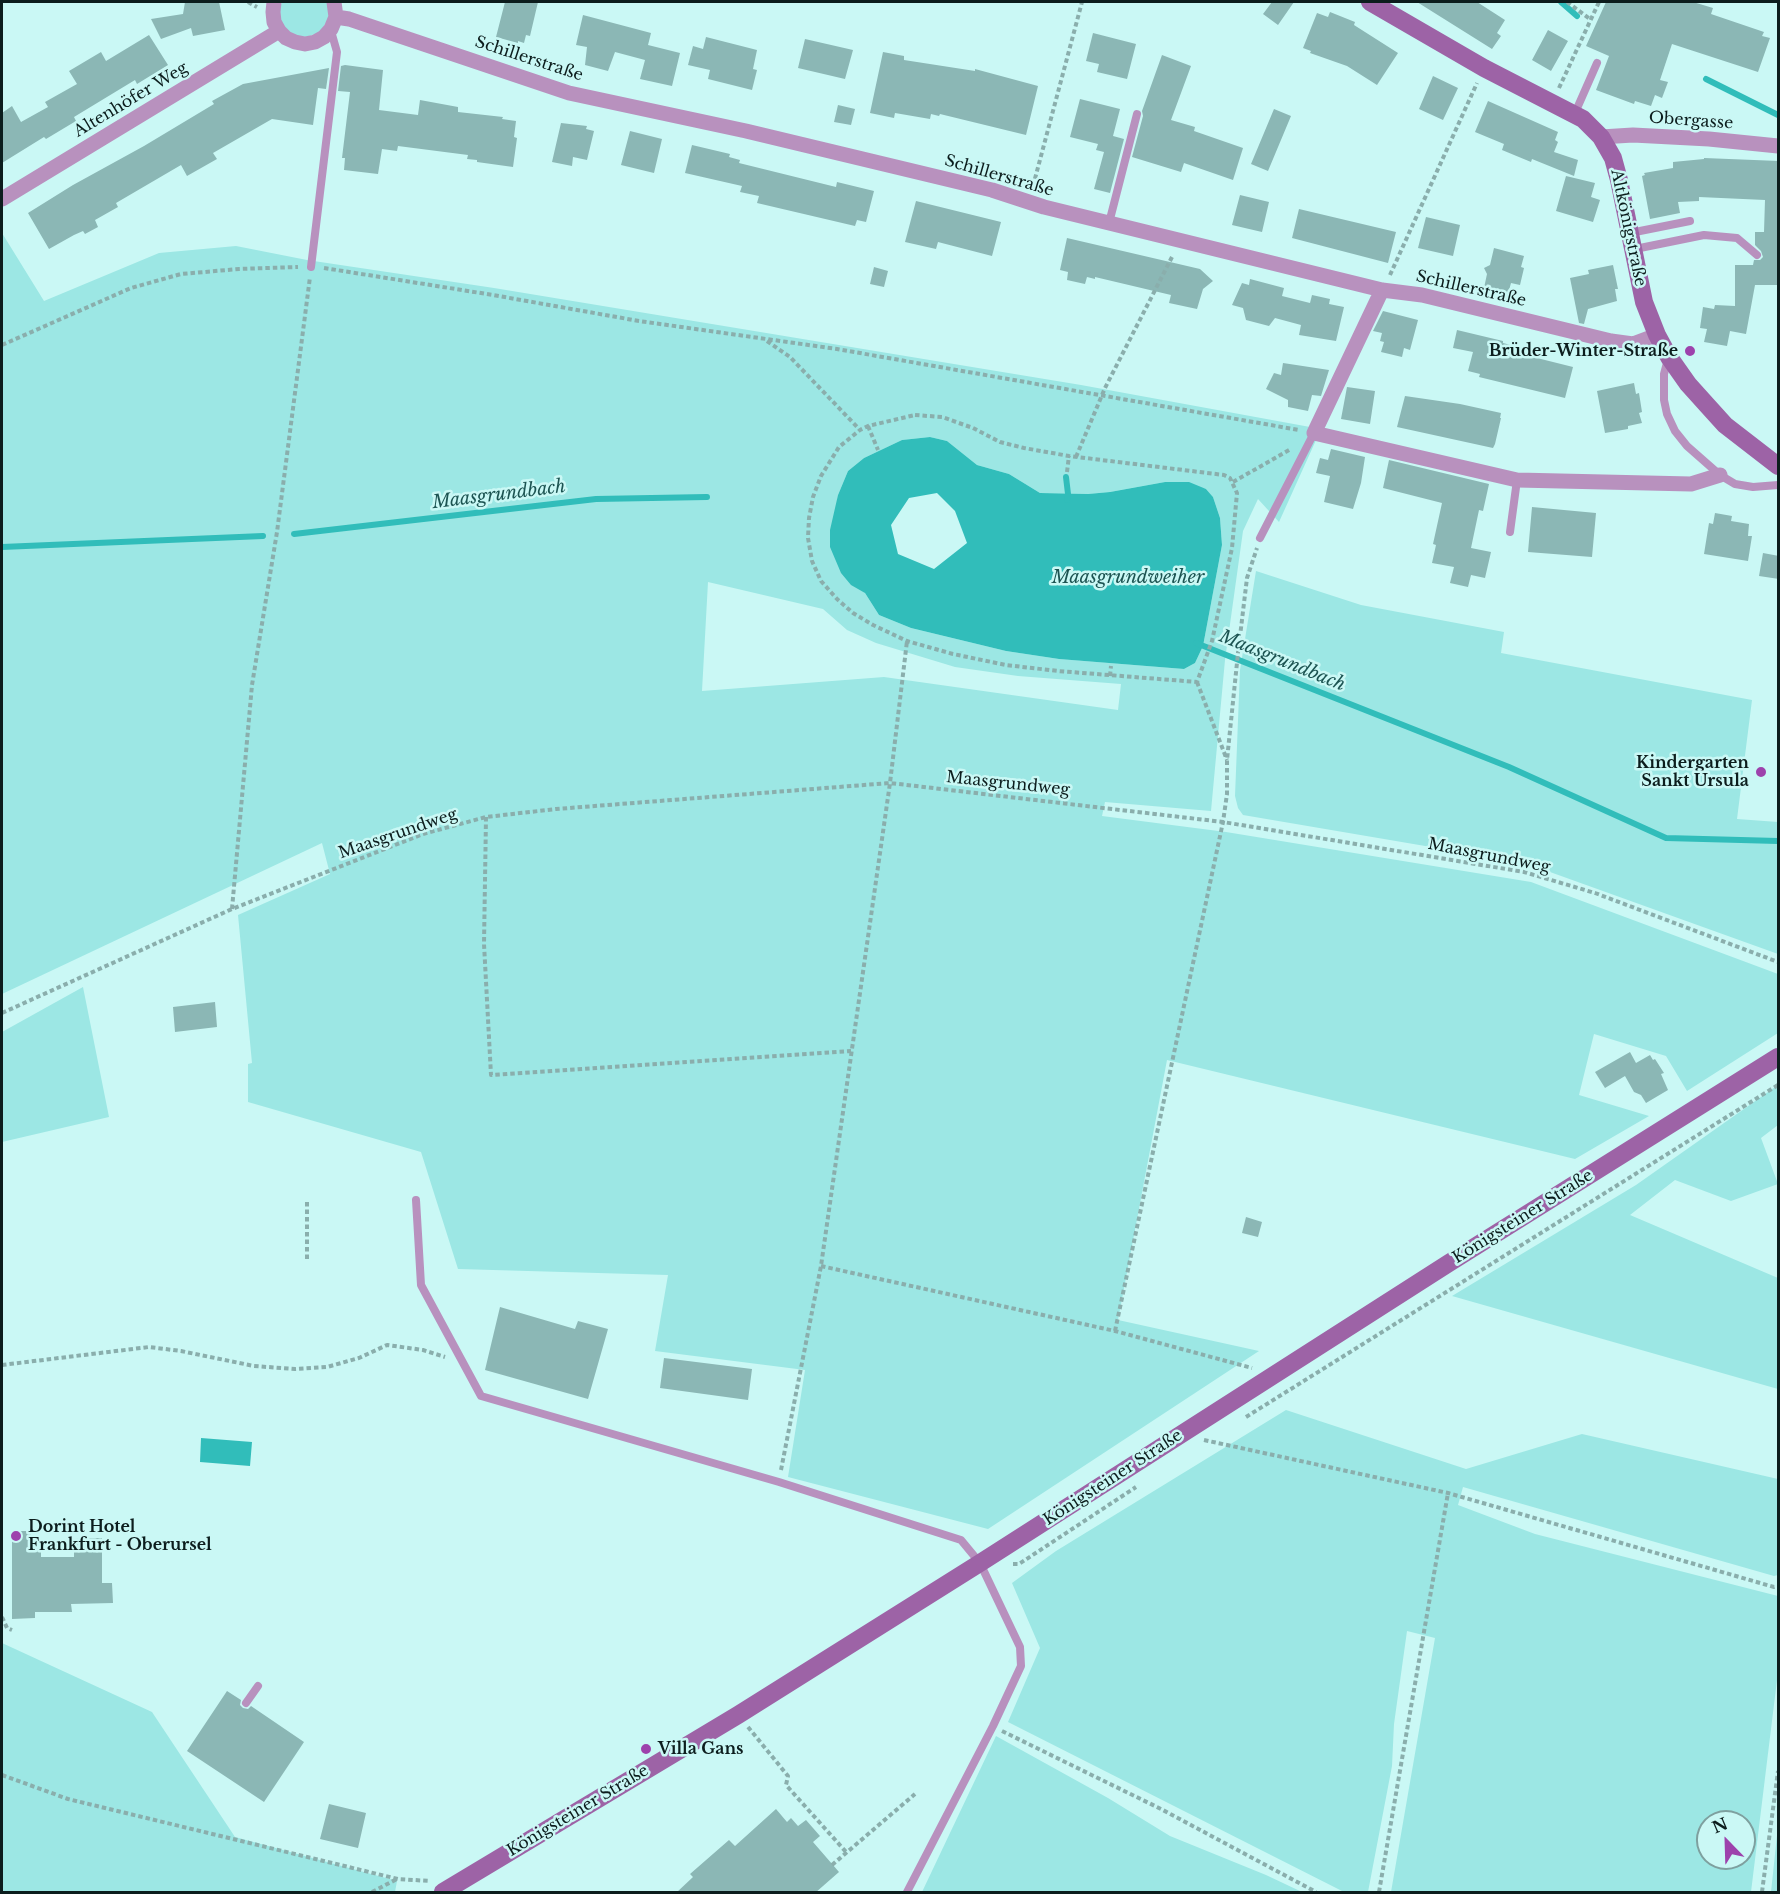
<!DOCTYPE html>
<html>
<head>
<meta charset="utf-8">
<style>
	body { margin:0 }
	#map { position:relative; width:1780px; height:1894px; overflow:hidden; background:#caf8f5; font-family:"Libre Baskerville",serif }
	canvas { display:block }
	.frame { position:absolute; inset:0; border:3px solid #0c1d1d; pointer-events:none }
	.north { position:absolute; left:1696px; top:1810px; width:60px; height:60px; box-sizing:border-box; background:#caf8f5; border:2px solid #7ea09f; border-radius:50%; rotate:337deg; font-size:16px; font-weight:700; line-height:24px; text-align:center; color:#0c1d1d }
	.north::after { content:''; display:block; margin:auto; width:21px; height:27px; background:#9d42ac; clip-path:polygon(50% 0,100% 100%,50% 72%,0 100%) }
</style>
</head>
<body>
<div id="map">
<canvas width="1780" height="1894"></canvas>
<div class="frame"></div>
<div class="north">N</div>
</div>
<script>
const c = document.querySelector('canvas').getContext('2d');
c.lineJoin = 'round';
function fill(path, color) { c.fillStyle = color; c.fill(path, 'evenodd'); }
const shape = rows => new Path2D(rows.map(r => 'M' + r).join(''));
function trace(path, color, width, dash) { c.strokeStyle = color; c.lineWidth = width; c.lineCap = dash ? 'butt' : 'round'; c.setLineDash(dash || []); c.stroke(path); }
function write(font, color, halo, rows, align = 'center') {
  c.font = font + ' "Libre Baskerville",serif'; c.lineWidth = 5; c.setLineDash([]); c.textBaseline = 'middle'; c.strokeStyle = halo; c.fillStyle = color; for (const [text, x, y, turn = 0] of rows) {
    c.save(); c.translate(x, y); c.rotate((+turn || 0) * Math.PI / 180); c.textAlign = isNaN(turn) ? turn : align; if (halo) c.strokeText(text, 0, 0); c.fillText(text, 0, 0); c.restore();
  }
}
fill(shape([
	[282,2,327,2,330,15,321,32,306,37,297,36,283,28,278,12],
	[2,233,44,301,159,253,236,246,307,260,494,288,1081,385,1321,429,1279,522,1258,499,1243,531,1225,660,1211,811,1105,802,1102,816,1226,832,1531,882,1778,974,1778,1033,1687,1091,1666,1056,1594,1034,1579,1095,1649,1116,1575,1159,1167,1060,1118,1320,1259,1351,988,1529,788,1477,805,1370,655,1351,668,1275,458,1269,421,1152,248,1102,248,1064,252,1063,238,915,330,874,322,843,2,994],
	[930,437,947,441,977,465,1009,474,1040,493,1088,494,1110,492,1165,482,1206,489,1213,497,1220,518,1222,545,1203,646,1195,663,1184,669,1059,659,1006,651,911,628,879,615,865,593,837,505,838,495,848,471,864,458,902,440],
	[708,582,823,609,847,630,876,643,955,667,1018,676,1121,684,1118,710,884,677,702,691],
	[1256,571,1361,605,1504,632,1501,653,1752,700,1737,819,1778,822,1778,954,1525,863,1243,815,1238,808,1235,796,1240,670],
	[83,987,109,1117,2,1142,2,1032],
	[1778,1085,1778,1125,1761,1138,1778,1184,1731,1201,1675,1180,1630,1215,1778,1278,1778,1389,1452,1296,1636,1185],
	[1286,1410,1466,1469,1582,1434,1778,1479,1778,1575,1774,1576,1463,1487,1458,1505,1535,1534,1778,1596,1778,1672,1751,1892,1391,1892,1435,1638,1407,1631,1394,1724,1392,1766,1368,1892,1344,1892,1008,1722,1040,1648,1012,1583,1056,1551],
	[1708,1822,1744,1822,1744,1858,1708,1858],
	[2,1643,152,1712,235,1837,397,1881,395,1892,397,1892,2,1892],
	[996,1736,1108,1798,1170,1836,1266,1875,1302,1892,922,1892],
	[1778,1826,1778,1892,1771,1892]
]), '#9ce7e4');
fill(shape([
	[930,437,947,441,977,465,1009,474,1040,493,1088,494,1110,492,1165,482,1189,482,1206,489,1213,497,1220,518,1222,545,1203,646,1195,663,1184,669,1059,659,1006,651,911,628,879,615,865,593,851,585,841,573,830,547,830,530,838,495,848,471,864,458,902,440],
	[937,493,955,511,967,543,934,569,898,554,891,525,909,498],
	[201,1438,252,1442,250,1466,200,1462]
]), '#31bdba');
trace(shape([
	[1561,2,1577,16],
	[1706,79,1778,115],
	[1066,477,1068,494,1067,500],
	[294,534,596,499,707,497],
	[2,547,263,536],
	[1196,643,1509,767,1666,838,1778,841]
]), '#31bdba', 6);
fill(shape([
	[185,2,219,2,225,30,193,36,191,28,161,39,151,19,183,14],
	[505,2,538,2,530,36,526,35,524,43,518,41,518,43,496,37],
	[1272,2,1294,2,1278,25,1263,14],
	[1417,2,1477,2,1505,20,1497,33,1501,36,1492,49],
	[1606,2,1693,2,1713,8,1711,14,1764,32,1762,36,1770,38,1758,72,1672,44,1660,80,1668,82,1662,98,1655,95,1651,106,1635,101,1634,104,1596,90,1609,56,1586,46],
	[1330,12,1355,22,1354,25,1398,53,1377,85,1347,66,1310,53,1311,51,1303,48,1317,13,1328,17],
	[583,15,651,33,648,45,680,53,672,86,640,79,645,60,615,52,608,71,585,65,587,47,576,45],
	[1548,30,1568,41,1551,71,1532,60],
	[1093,33,1136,44,1127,79,1097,72,1099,64,1086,61],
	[149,35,168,65,137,84,135,80,74,117,76,121,46,139,44,137,2,163,2,113,12,106,21,122,48,107,45,102,77,84,69,71,101,52,106,61],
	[706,37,757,50,753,69,757,70,752,90,708,79,710,70,688,65,693,46,703,49],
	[805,39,853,50,845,79,798,68],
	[883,52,904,56,904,60,975,71,975,69,1038,86,1026,135,940,114,939,116,931,114,930,119,895,113,894,118,870,113],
	[1162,55,1191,66,1171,120,1195,127,1194,131,1243,148,1233,180,1184,163,1181,172,1132,157,1143,116,1142,111],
	[345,65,383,70,379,110,418,115,420,100,458,107,458,112,503,117,502,119,516,121,514,137,517,138,513,167,477,162,477,160,467,159,468,155,398,146,397,151,382,149,378,174,344,170,345,158,342,158,350,92,338,91,341,66],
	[329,68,326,89,318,88,313,125,272,119,213,153,217,159,187,176,181,165,116,203,118,207,95,220,98,227,85,234,83,231,74,235,49,249,28,213,73,185,144,146,214,104,212,101,243,84],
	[1433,76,1458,88,1443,120,1419,109],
	[1080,99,1120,109,1113,136,1124,139,1110,193,1094,189,1104,152,1096,150,1098,144,1070,137],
	[1488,101,1558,132,1555,140,1558,142,1554,152,1578,160,1574,176,1532,159,1531,162,1502,150,1504,144,1475,132],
	[838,105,855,109,851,125,834,122],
	[1274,109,1291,116,1268,171,1251,164],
	[561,123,587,126,586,129,594,131,587,160,573,157,572,166,552,162],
	[630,131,662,139,654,173,621,165],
	[692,145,730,154,729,157,740,160,739,163,836,187,837,182,874,191,866,222,857,220,855,226,757,203,759,196,740,192,742,186,685,173],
	[1704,158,1779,161,1779,285,1755,285,1746,334,1730,331,1727,346,1704,342,1707,329,1700,328,1703,307,1714,309,1715,305,1735,306,1735,265,1753,265,1754,260,1760,260,1763,257,1761,251,1755,245,1755,232,1764,232,1765,200,1699,197,1699,201,1678,202,1680,213,1650,219,1642,176,1645,175,1644,173,1673,168,1673,162,1704,159],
	[1566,176,1595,183,1591,197,1600,200,1593,222,1556,211],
	[1240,195,1269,202,1262,232,1232,225],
	[916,201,1001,222,992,256,938,242,936,249,905,242],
	[1299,209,1396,232,1388,263,1292,238],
	[1426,217,1460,225,1453,256,1418,248],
	[1067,238,1200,269,1213,281,1203,289,1197,309,1169,303,1171,295,1095,277,1095,279,1087,277,1085,284,1067,280,1068,272,1060,270],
	[1494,248,1524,256,1521,267,1524,268,1520,285,1511,283,1508,294,1484,288,1487,274,1484,268,1490,265],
	[1613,265,1618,289,1615,289,1617,301,1588,309,1584,324,1579,323,1570,278,1589,274,1588,270],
	[874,267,888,271,884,287,870,284],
	[1250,279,1284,288,1282,296,1310,303,1312,295,1330,299,1329,304,1344,307,1336,341,1299,335,1301,325,1275,318,1269,326,1246,320,1243,308,1232,305,1242,283,1249,285],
	[1383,311,1418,320,1410,350,1404,348,1402,357,1381,352,1384,342,1380,341,1382,333,1373,331],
	[1457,330,1503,341,1503,343,1522,348,1521,354,1573,367,1565,398,1479,377,1480,374,1468,371,1473,352,1453,348],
	[1283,363,1329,370,1321,396,1312,395,1308,411,1288,407,1288,400,1266,389,1274,373,1281,375],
	[1634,383,1636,394,1639,393,1642,412,1639,413,1642,423,1628,426,1628,429,1605,433,1597,391],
	[1347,387,1375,391,1370,424,1341,419],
	[1405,396,1460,404,1501,413,1500,418,1501,418,1495,444,1493,448,1397,427],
	[1331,449,1365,457,1361,483,1353,509,1324,502,1330,476,1316,473,1320,458,1328,460],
	[1389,460,1489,484,1483,511,1479,510,1471,548,1491,552,1485,578,1471,575,1468,587,1450,583,1454,567,1432,563,1436,545,1433,544,1442,503,1383,488],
	[1532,507,1596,513,1592,557,1528,552],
	[1715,513,1732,516,1731,521,1749,524,1748,536,1752,536,1748,561,1704,554,1709,523,1713,524],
	[1763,553,1779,556,1779,579,1759,576],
	[215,1002,217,1027,175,1032,173,1007],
	[1630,1052,1636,1063,1650,1055,1653,1060,1655,1059,1664,1073,1661,1074,1668,1090,1646,1103,1641,1095,1634,1092,1625,1076,1605,1088,1595,1072],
	[1246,1217,1262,1222,1258,1237,1242,1233],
	[500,1307,575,1329,578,1321,608,1329,588,1399,485,1370],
	[664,1358,752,1369,748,1400,660,1388],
	[12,1531,31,1531,31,1538,41,1538,41,1557,74,1557,74,1539,102,1538,102,1583,112,1583,113,1603,71,1604,72,1612,35,1612,35,1618,12,1619],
	[227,1691,241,1700,240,1705,243,1708,248,1709,251,1706,304,1742,264,1802,187,1751],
	[329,1804,366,1813,358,1848,320,1839],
	[776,1809,787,1822,791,1818,798,1826,806,1820,820,1836,813,1842,839,1872,815,1893,676,1893,693,1877,690,1874,729,1840,735,1846]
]), '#8bb7b5');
trace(shape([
	[248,2,257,7],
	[1567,2,1590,19],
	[1559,88,1599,2],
	[1033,186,1082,2],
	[324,268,493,295,639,321,837,349,1299,430],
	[1390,275,1477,83],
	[767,341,790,357,860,430],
	[2,345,131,288,181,274,239,269,298,267],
	[915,415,942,417,973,428,1000,442,1024,448,1069,456,1224,475,1230,478,1237,493,1232,548,1212,641,1197,682,1058,671,1006,665,953,654,907,641,873,625,853,613,837,599,821,581,812,561,808,538,809,518,813,497,821,476,839,447,860,430,868,426,915,415],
	[868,426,878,450],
	[1076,457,1105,388,1173,255],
	[1067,472,1069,456],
	[1233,482,1291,449],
	[1110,676,1111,666],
	[1197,682,1227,760],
	[486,817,484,944,491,1075,851,1051],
	[232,909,252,685,277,532,310,277],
	[2,1013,232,909,423,834,486,817,556,809,890,783,1223,822,1524,872,1595,893,1778,962],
	[307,1202,307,1261],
	[821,1266,1115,1331,1252,1368],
	[1115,1331,1223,822,1227,794,1227,760,1238,653,1247,578,1257,548],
	[2,1365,149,1347,181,1351,254,1366,295,1369,327,1367,359,1358,387,1345,423,1350,445,1357],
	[1246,1417,1778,1085],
	[1204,1440,1448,1493,1774,1587,1778,1586],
	[781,1470,821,1266,890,783,907,641],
	[1013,1564,1019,1564,1136,1487],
	[2,1617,7,1628,12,1630],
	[748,1727,788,1776,786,1785,847,1853],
	[1002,1731,1161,1809,1316,1892],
	[2,1775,68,1799,398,1879,430,1881],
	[832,1865,915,1794],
	[372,1892,397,1879],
	[1379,1892,1448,1493],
	[1762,1892,1778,1771]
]), '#8aaeac', 4, [4.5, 3]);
trace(shape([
	[1575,113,1597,63],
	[1109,223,1137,114],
	[1630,233,1690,221],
	[1635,249,1704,235,1737,238,1757,255],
	[311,267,337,52,331,31],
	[1668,359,1664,374,1664,400,1667,414,1675,431,1687,446,1720,475,1735,484,1753,487,1778,485],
	[1510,532,1517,480],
	[1260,538,1314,433],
	[416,1200,421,1285,481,1396,779,1482,961,1540,980,1563,1020,1647,1021,1666,993,1726,907,1892],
	[246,1703,258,1686]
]), '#b891be', 8);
trace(shape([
	[274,2,273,12,274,22,279,31,286,38,295,42,305,44,315,42,324,37,331,29,336,17,334,2],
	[336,17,349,19,569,93,746,131,992,190,1044,207,1382,290,1422,295,1611,341,1633,344,1657,335],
	[1601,137,1633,135,1709,139,1778,146],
	[2,199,279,31],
	[1382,290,1314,433,1517,480,1691,484,1720,475]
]), '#b891be', 15);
trace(shape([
	[1370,2,1484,68,1583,119,1601,137,1613,158,1619,180,1644,302,1657,335,1669,357,1688,384,1706,404,1725,425,1778,466],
	[443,1892,738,1715,980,1563,1449,1263,1778,1057]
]), '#9d63a6', 18);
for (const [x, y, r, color] of [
	[1690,351,6,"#9d42ac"],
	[1761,772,6,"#9d42ac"],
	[16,1536,6,"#9d42ac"],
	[646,1749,6,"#9d42ac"]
]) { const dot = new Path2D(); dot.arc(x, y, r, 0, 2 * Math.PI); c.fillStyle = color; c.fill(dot); trace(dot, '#caf8f5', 2); }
write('16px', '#0c1d1d', '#caf8f5', [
	["Schillerstraße",529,59,18],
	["Altenhöfer Weg",131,100,-31],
	["Obergasse",1691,121,4],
	["Schillerstraße",999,176,16],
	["Altkönigstraße",1628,228,78],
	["Schillerstraße",1471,289,13],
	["Maasgrundweg",1008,784,6],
	["Maasgrundweg",398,834,-19],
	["Maasgrundweg",1489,856,11],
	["Königsteiner Straße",1523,1217,-32],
	["Königsteiner Straße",1113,1478,-33],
	["Königsteiner Straße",578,1811,-31]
]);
write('bold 16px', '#0c1d1d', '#caf8f5', [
	["Brüder-Winter-Straße",1678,351],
	["Kindergarten",1749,763],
	["Sankt Ursula",1749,781],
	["Dorint Hotel",28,1527,"left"],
	["Frankfurt - Oberursel",28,1545,"left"],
	["Villa Gans",658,1749,"left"]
], 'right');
write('italic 18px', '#1c5452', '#caf8f5', [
	["Maasgrundbach",499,495,-7],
	["Maasgrundweiher",1128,578],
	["Maasgrundbach",1282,661,22]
]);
</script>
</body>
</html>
